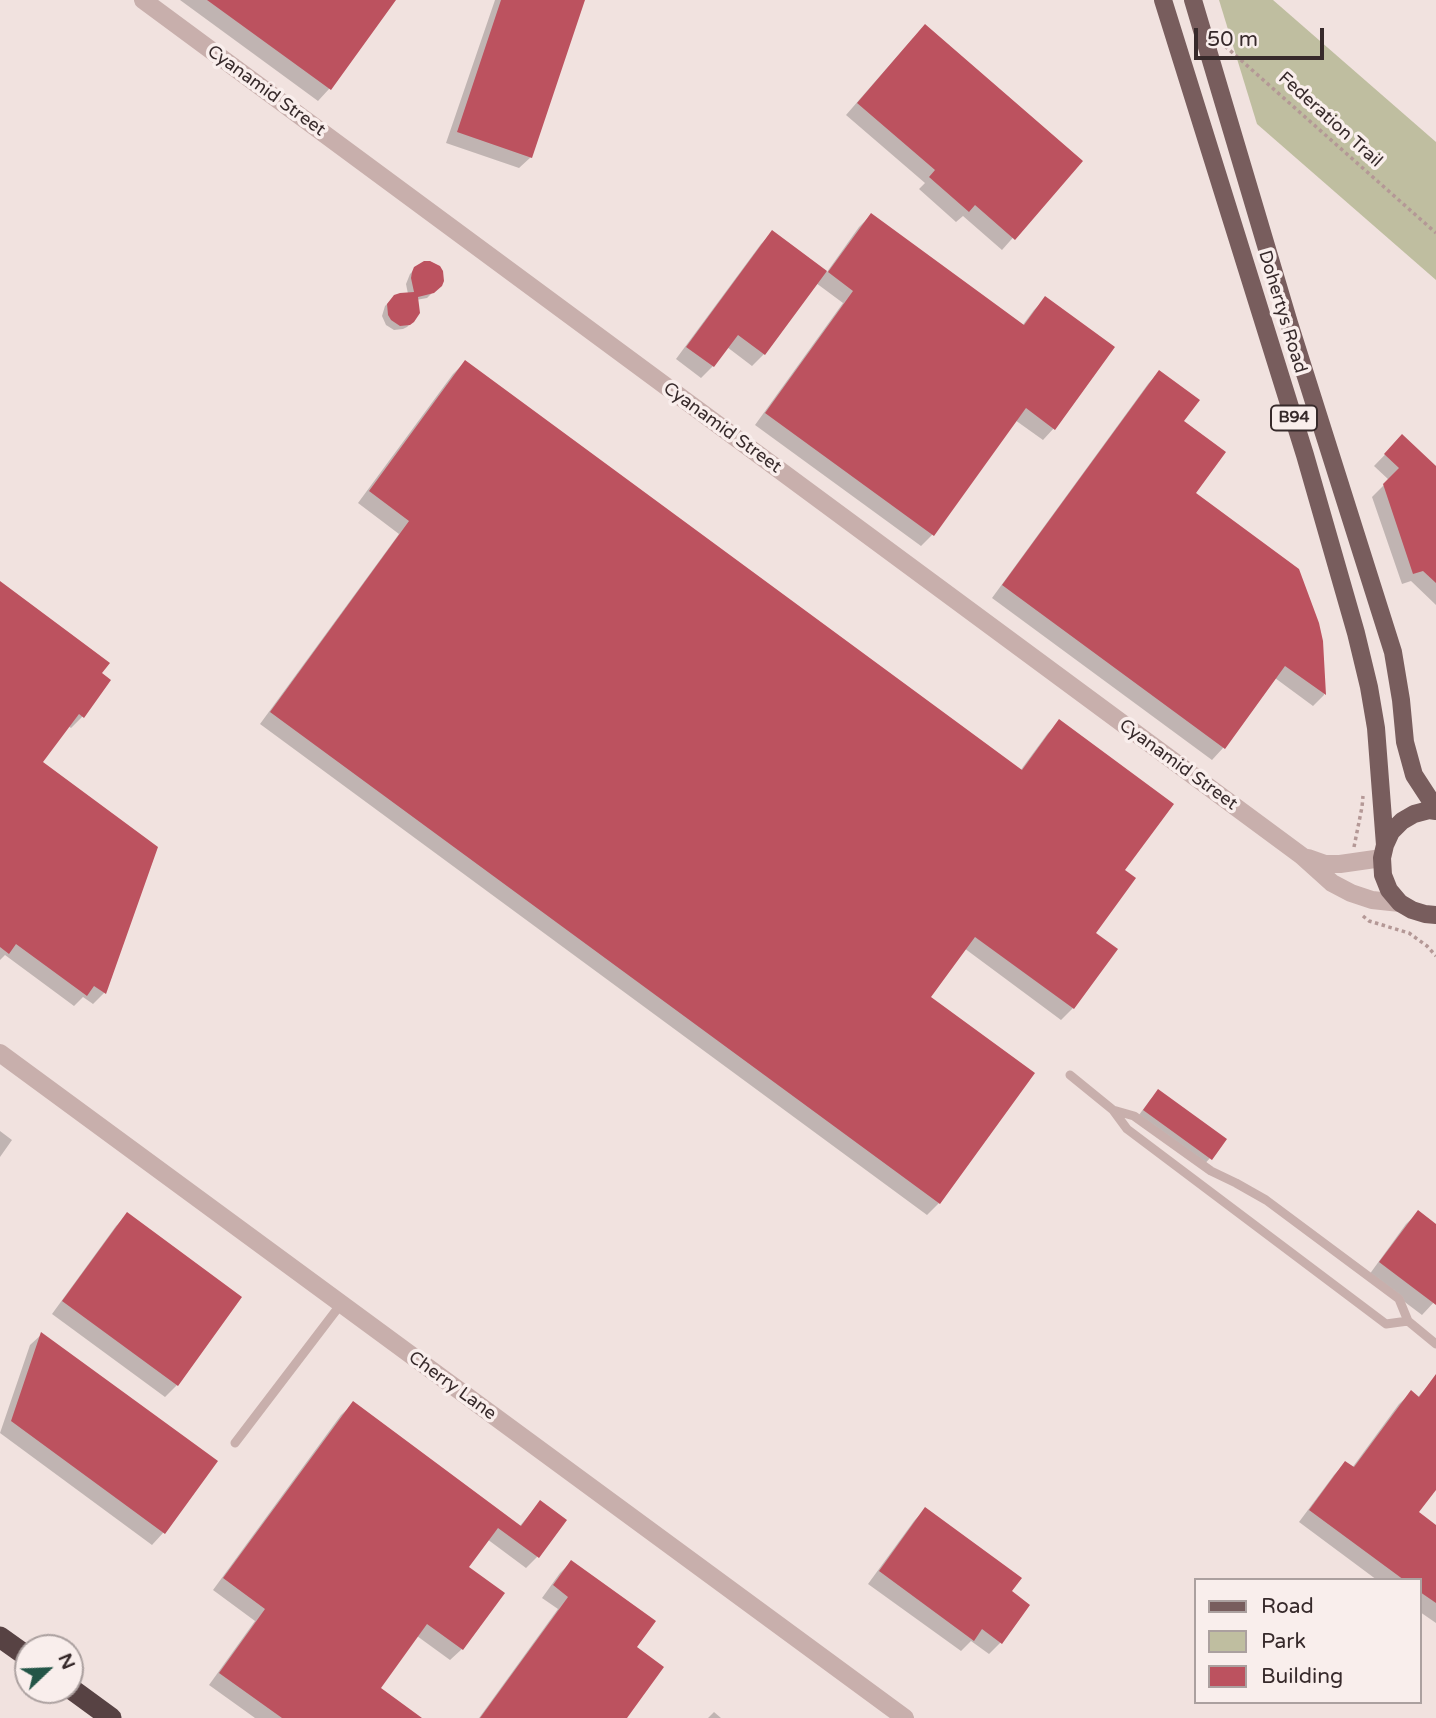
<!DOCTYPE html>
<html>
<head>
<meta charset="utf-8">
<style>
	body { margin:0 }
	#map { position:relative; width:1436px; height:1718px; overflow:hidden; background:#f1e2df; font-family:"Varela Round",sans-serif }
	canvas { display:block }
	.legend { position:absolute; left:1194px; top:1578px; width:228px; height:126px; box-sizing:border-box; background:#f9eeec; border:2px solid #aba09f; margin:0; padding:9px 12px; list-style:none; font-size:21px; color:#372a2b }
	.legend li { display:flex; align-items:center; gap:14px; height:35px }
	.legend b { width:35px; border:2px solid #aba09f }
	.north { position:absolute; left:14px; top:1634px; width:70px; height:70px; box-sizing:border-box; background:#f9eeec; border:2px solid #aba09f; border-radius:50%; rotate:67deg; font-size:19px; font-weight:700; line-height:28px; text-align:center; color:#372a2b }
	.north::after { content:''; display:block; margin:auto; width:24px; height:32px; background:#235547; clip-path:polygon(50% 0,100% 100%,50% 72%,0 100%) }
	.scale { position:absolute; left:1194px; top:28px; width:130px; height:32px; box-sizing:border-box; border:4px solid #372a2b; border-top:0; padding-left:9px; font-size:21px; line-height:24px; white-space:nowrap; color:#372a2b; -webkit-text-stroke:5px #f9eeec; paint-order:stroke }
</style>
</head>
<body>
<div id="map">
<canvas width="1436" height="1718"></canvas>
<ul class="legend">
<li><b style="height:9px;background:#785d5d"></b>Road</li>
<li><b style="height:19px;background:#bfbea0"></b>Park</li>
<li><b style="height:19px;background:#bc525f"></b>Building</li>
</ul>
<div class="north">N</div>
<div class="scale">50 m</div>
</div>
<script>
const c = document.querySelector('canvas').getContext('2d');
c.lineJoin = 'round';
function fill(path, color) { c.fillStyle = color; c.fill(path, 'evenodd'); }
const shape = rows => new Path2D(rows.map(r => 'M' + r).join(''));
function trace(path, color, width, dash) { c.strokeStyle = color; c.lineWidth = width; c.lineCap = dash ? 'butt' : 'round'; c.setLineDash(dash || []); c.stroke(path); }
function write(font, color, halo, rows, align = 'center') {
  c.font = font + ' "Varela Round",sans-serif'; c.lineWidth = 7; c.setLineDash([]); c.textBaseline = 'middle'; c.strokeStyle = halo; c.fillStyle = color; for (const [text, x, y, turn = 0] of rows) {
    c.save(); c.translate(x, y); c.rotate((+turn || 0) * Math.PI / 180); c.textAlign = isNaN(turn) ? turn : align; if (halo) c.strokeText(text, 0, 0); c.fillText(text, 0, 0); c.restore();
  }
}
fill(shape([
	[1219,0,1273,0,1436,142,1436,280,1257,124]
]), '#bfbea0');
fill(shape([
	[180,0,394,0,329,89,318,101],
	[495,0,583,0,531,157,519,168,446,143],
	[913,38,1080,162,1002,250,963,216,956,222,919,189,925,183,846,115],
	[871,215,1022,326,1034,310,1045,299,1054,428,1043,440,1015,420,932,535,921,546,755,425,843,303,816,283,764,354,752,366,727,347,713,366,701,378,676,359,761,244,773,232,827,272,859,227],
	[416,268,440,285,427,298,416,300,413,321,407,327,403,329,394,330,386,325,382,316,385,306,391,300,408,294,406,284,410,274],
	[465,362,1020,771,1048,733,1060,722,1123,870,1093,933,1116,950,1073,1008,1061,1020,964,948,929,997,1033,1074,939,1203,927,1215,260,724,399,534,358,503,453,374],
	[1159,372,1182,421,1194,494,1321,641,1324,695,1313,706,1275,678,1223,748,1212,760,992,598,1148,384],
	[1402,437,1436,469,1436,605,1411,581,1402,584,1372,497,1389,480,1374,466],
	[0,583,109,680,82,717,71,728,68,726,41,762,156,847,104,993,93,1004,83,997,74,1006,5,955,0,960],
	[1158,1092,1210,1158,1202,1167,1136,1119,1150,1100],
	[0,1131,12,1140,0,1157],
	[1418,1213,1436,1226,1436,1300,1422,1315,1369,1275,1406,1224],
	[127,1215,240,1298,177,1385,165,1397,52,1314,116,1226],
	[42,1334,215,1462,163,1533,152,1545,0,1433,30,1345],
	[1430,1384,1436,1389,1436,1487,1417,1513,1436,1527,1436,1623,1420,1612,1420,1580,1377,1580,1299,1522,1334,1475,1345,1463,1352,1468,1399,1404,1411,1393,1418,1397],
	[353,1404,519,1527,540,1502,564,1520,537,1557,526,1568,487,1539,467,1568,462,1649,450,1660,417,1636,378,1688,419,1718,255,1718,209,1685,255,1621,213,1590,341,1415],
	[925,1509,1001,1642,989,1654,971,1641,961,1651,868,1584,914,1521],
	[571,1562,634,1648,625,1718,479,1718,558,1609,542,1598,560,1573],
	[714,1712,721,1718,708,1718]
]), '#0003');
fill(shape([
	[207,0,396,0,331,90],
	[501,0,585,0,532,158,457,132],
	[925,24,1083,161,1015,240,975,205,969,212,929,177,935,170,857,103],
	[871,213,1024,325,1045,296,1115,347,1055,430,1026,408,934,536,765,413,853,291,828,272],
	[772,230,827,271,765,355,738,335,714,367,686,347],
	[424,261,430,261,440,266,443,271,444,281,442,286,434,293,418,297,420,313,414,322,410,325,400,326,391,320,388,315,387,304,394,295,400,293,414,292,411,278,412,272,414,267],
	[465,360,1022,770,1059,719,1174,804,1125,870,1136,878,1096,933,1118,949,1074,1009,975,937,931,997,1035,1073,940,1204,270,712,409,521,369,491],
	[1159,370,1200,400,1184,421,1226,452,1196,493,1299,569,1319,623,1323,641,1326,695,1285,666,1225,749,1002,585],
	[1402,434,1436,466,1436,583,1423,571,1413,574,1383,484,1399,468,1384,454],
	[0,581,110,663,102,673,111,680,84,718,79,714,43,762,158,847,106,994,94,986,87,996,16,944,9,954,0,947],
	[1158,1089,1227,1139,1212,1160,1143,1110],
	[1418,1210,1436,1224,1436,1305,1379,1262],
	[127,1212,242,1297,178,1386,62,1301],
	[41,1332,218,1461,165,1534,11,1421],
	[1436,1374,1436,1490,1419,1512,1436,1525,1436,1603,1420,1592,1420,1580,1404,1580,1309,1510,1345,1461,1354,1467,1411,1390,1419,1397],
	[353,1401,521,1526,540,1500,567,1520,539,1558,498,1528,469,1567,505,1593,463,1650,427,1624,381,1688,422,1718,282,1718,219,1673,265,1609,223,1578],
	[925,1507,1022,1578,1012,1591,1030,1605,1002,1644,982,1629,974,1641,879,1571],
	[571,1560,656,1621,637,1647,664,1667,627,1718,480,1718,568,1597,553,1585]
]), '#bc525f');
trace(shape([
	[1225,46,1436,233],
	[1354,847,1362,807,1363,796],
	[1363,916,1369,921,1409,933,1427,946,1436,956]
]), '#b49896', 3.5, [3.5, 3.5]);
trace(shape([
	[1070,1075,1113,1110,1127,1129,1386,1324,1408,1321],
	[1113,1110,1134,1116,1211,1171,1236,1183,1266,1200,1399,1299,1408,1321,1436,1344],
	[235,1443,341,1304]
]), '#c8afac', 9);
trace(shape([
	[143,0,1302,856,1332,883,1351,893,1372,900,1400,903],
	[1308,858,1325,864,1340,864,1382,858]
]), '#c8afac', 18);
trace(shape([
	[0,1053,905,1718]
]), '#c8afac', 18);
trace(shape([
	[1163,0,1305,455,1356,633,1369,687,1376,728,1385,845],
	[1193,0,1289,323,1393,652,1401,700,1405,742,1414,775,1431,801,1436,805],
	[1436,811,1429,810,1414,814,1402,821,1391,832,1385,845,1382,858,1383,875,1389,890,1400,903,1412,910,1425,914,1436,915]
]), '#785d5d', 18);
trace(shape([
	[0,1637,28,1657],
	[70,1688,111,1718]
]), '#574243', 21);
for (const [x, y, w] of [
	[1294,418,46]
]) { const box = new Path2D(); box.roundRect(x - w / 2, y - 12.5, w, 25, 5); c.fillStyle = '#f9eeec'; c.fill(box); trace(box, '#372a2b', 2); }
write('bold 16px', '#372a2b', null, [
	["B94",1294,418]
]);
write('18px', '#372a2b', '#f9eeec', [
	["Cyanamid Street",266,91,36],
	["Federation Trail",1330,120,42],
	["Dohertys Road",1282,312,73],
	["Cyanamid Street",722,428,36],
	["Cyanamid Street",1178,765,36],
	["Cherry Lane",452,1386,36]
]);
</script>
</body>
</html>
